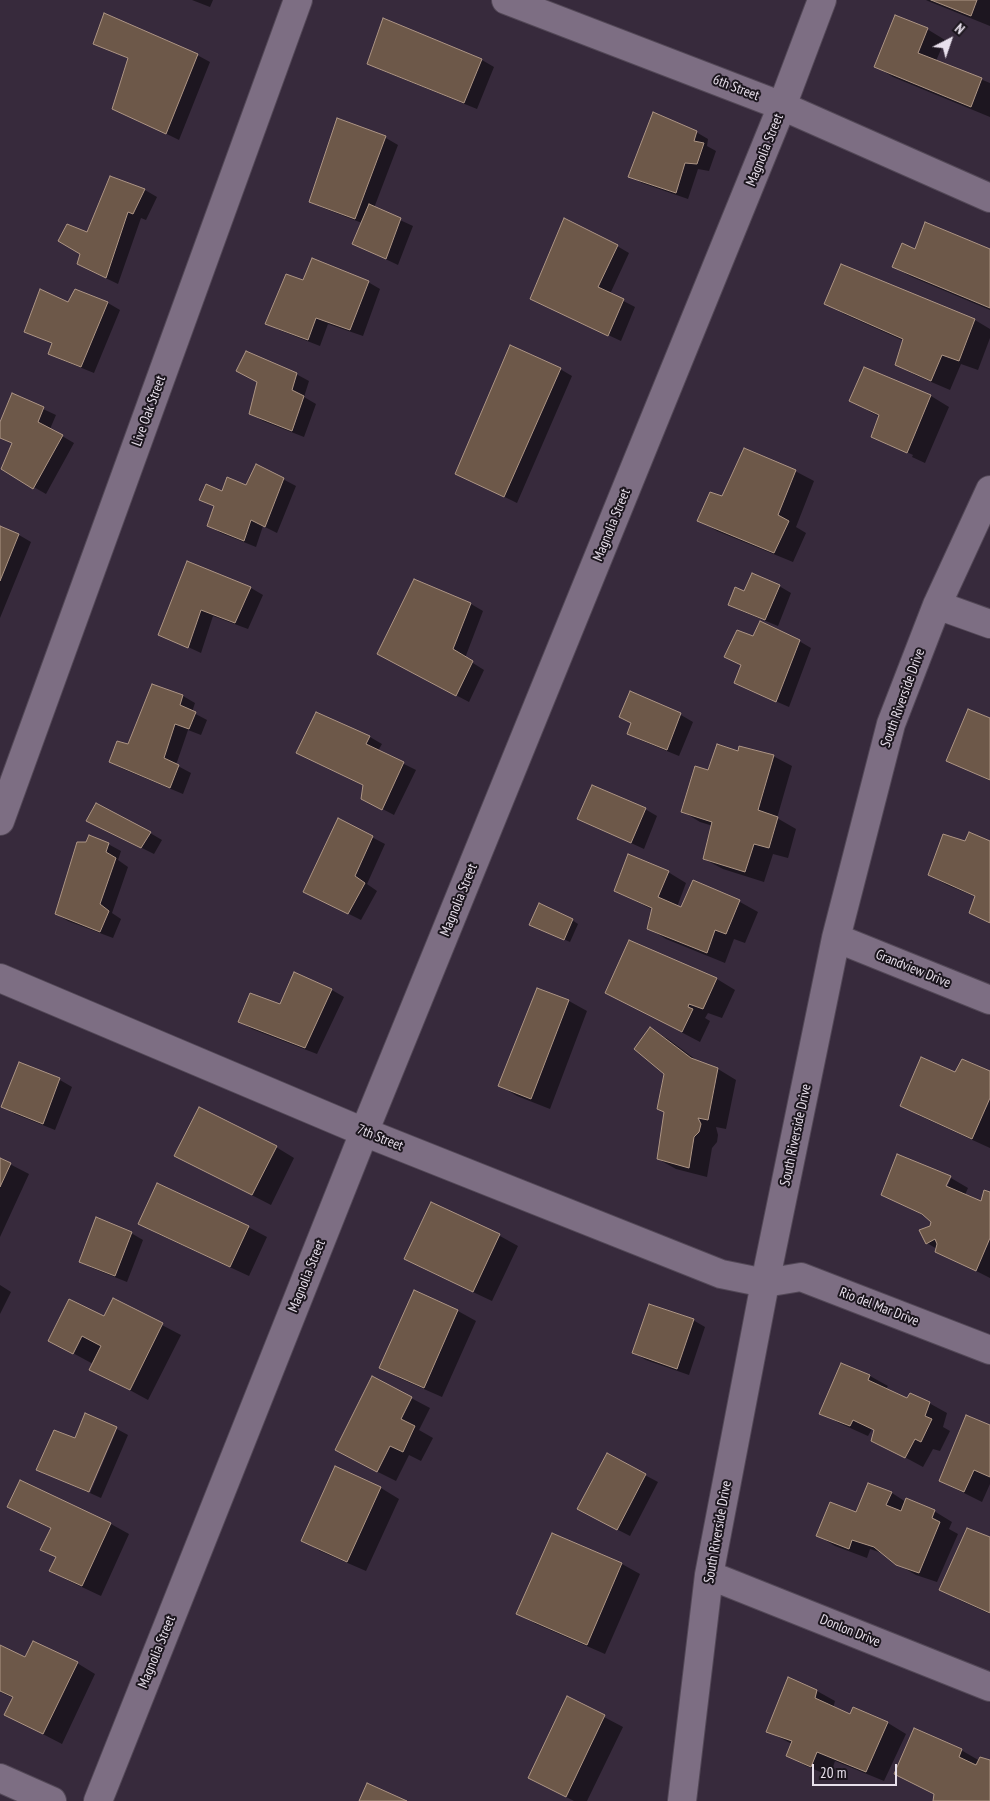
<!DOCTYPE html>
<html>
<head>
<meta charset="utf-8">
<style>
	body { margin:0 }
	#map { position:relative; width:990px; height:1801px; overflow:hidden; background:#372a3c; font-family:"PT Sans Narrow",sans-serif }
	canvas { display:block }
	.north { position:absolute; left:925px; top:15px; width:50px; height:50px; -webkit-text-stroke:4px #1b151d; paint-order:stroke; rotate:41deg; font-size:14px; font-weight:700; line-height:20px; text-align:center; color:#e8e0ec }
	.north::after { content:''; display:block; margin:auto; width:18px; height:22px; background:#e8e0ec; clip-path:polygon(50% 0,100% 100%,50% 72%,0 100%) }
	.scale { position:absolute; left:812px; top:1764px; width:85px; height:22px; box-sizing:border-box; border:2px solid #e8e0ec; border-top:0; padding-left:6px; font-size:15px; line-height:18px; white-space:nowrap; color:#e8e0ec; -webkit-text-stroke:4px #1b151d; paint-order:stroke }
</style>
</head>
<body>
<div id="map">
<canvas width="990" height="1801"></canvas>
<div class="north">N</div>
<div class="scale">20 m</div>
</div>
<script>
const c = document.querySelector('canvas').getContext('2d');
c.lineJoin = 'round';
function fill(path, color) { c.fillStyle = color; c.fill(path, 'evenodd'); }
const shape = rows => new Path2D(rows.map(r => 'M' + r).join(''));
function trace(path, color, width, dash) { c.strokeStyle = color; c.lineWidth = width; c.lineCap = dash ? 'butt' : 'round'; c.setLineDash(dash || []); c.stroke(path); }
function write(font, color, halo, rows, align = 'center') {
  c.font = font + ' "PT Sans Narrow",sans-serif'; c.lineWidth = 4; c.setLineDash([]); c.textBaseline = 'middle'; c.strokeStyle = halo; c.fillStyle = color; for (const [text, x, y, turn = 0] of rows) {
    c.save(); c.translate(x, y); c.rotate((+turn || 0) * Math.PI / 180); c.textAlign = isNaN(turn) ? turn : align; if (halo) c.strokeText(text, 0, 0); c.fillText(text, 0, 0); c.restore();
  }
}
fill(shape([
	[192,0,213,0,210,7],
	[926,0,990,0,990,26,928,1],
	[384,20,482,60,494,67,477,109,381,70,369,63],
	[927,29,945,40,936,61,990,83,990,117,893,77,875,66],
	[94,43,197,55,210,62,179,140,114,108,129,59],
	[337,120,386,138,398,145,374,208,413,226,398,265,354,244,362,223,323,208,311,201],
	[696,132,708,139,707,146,716,151,709,171,698,169,688,199,642,183,630,176],
	[111,177,145,190,157,197,146,220,141,218,118,284,91,271,88,234],
	[617,246,629,253,610,294,635,307,621,341,531,299],
	[990,250,990,310,912,277,893,267,916,251],
	[841,265,975,320,990,329,990,338,978,370,961,364,950,390,915,375,896,365,904,341,844,314,825,303],
	[304,282,368,282,380,289,363,336,328,324,320,346,279,330,267,323],
	[76,291,108,303,120,310,94,373,62,360,49,353,52,344,26,331,69,304],
	[560,369,572,376,517,503,456,473],
	[864,369,931,396,949,407,925,463,912,457,913,455,890,444,890,446,873,437,880,417,850,401],
	[296,374,309,381,304,397,316,404,304,437,263,421,251,414],
	[13,395,56,415,50,429,74,443,46,494,2,469,13,444,0,437,0,425],
	[256,465,296,486,277,533,263,526,256,547,221,533,209,526,215,507,201,499,246,487],
	[795,471,814,481,796,527,806,533,793,562,717,531,699,520,722,498],
	[0,528,19,535,31,542,0,618],
	[188,562,251,588,263,595,248,629,213,616,201,653,160,634],
	[779,586,791,593,778,626,741,611,729,604,745,593],
	[471,604,483,611,465,658,484,670,469,702,391,661],
	[799,641,811,648,789,707,748,689],
	[152,686,183,696,195,703,192,712,207,720,201,735,188,730,176,765,191,773,183,794,123,769,111,762,128,745],
	[630,693,681,715,693,722,679,756,640,740,628,733,632,723],
	[316,713,370,737,382,744,378,751,416,770,394,815,375,805,364,785,298,753],
	[990,720,990,781,948,760],
	[739,752,773,756,792,766,777,818,796,829,788,858,773,854,764,882,723,869,704,859,713,826,700,822,682,811],
	[645,809,657,816,644,849,579,819],
	[339,820,385,844,367,884,377,891,361,920,317,898],
	[100,827,150,833,162,840,154,854],
	[966,843,990,843,990,924,970,912,976,897,947,885,929,875],
	[108,844,121,851,118,860,128,867,112,913,121,919,113,938,68,921,56,914],
	[668,872,686,883,677,907,682,909,693,882,740,902,758,912,745,943,734,939,725,963,666,939,648,928,653,910,616,891],
	[572,920,578,924,570,942,536,927],
	[629,942,717,979,735,990,722,1018,708,1013,705,1018,710,1021,700,1042,607,993],
	[332,990,344,997,317,1054,252,1029,240,1022,281,1006],
	[569,1001,587,1011,550,1109,517,1096,499,1085],
	[650,1029,668,1039,699,1062,718,1069,736,1080,726,1129,716,1127,718,1135,717,1142,712,1148,707,1177,676,1169,658,1159,665,1112,665,1074],
	[19,1064,60,1080,72,1087,55,1130,15,1114,3,1107],
	[990,1073,990,1148,920,1116,902,1105,956,1074],
	[276,1147,294,1158,271,1205,176,1156],
	[898,1156,951,1178,949,1178,942,1191,945,1192,951,1178,968,1188,965,1195,982,1203,990,1193,990,1278,937,1251,937,1249,927,1243,932,1222,927,1217,882,1194],
	[0,1159,29,1174,0,1237],
	[432,1203,500,1236,518,1246,492,1301,424,1269,406,1259],
	[140,1224,248,1227,267,1237,249,1276,158,1234],
	[131,1233,143,1240,127,1282,92,1268,80,1261],
	[0,1285,11,1292,0,1314],
	[414,1292,458,1311,476,1321,442,1397,399,1378,381,1368],
	[114,1300,181,1335,148,1400,91,1369,93,1364,49,1340,105,1318],
	[693,1320,705,1327,689,1375,646,1360,634,1353],
	[870,1376,888,1386,886,1389,908,1400,929,1403,947,1413,943,1427,950,1431,940,1451,933,1449,923,1467,873,1440,876,1431,872,1429,868,1436,839,1423,821,1413],
	[373,1378,430,1408,419,1430,433,1438,421,1461,409,1455,396,1481,354,1460],
	[990,1426,990,1484,982,1502,940,1481],
	[115,1428,87,1492,38,1469,75,1440],
	[117,1429,128,1435,101,1498,90,1493],
	[607,1455,658,1482,630,1536,591,1516],
	[335,1467,381,1488,399,1499,366,1571,320,1551,302,1540],
	[20,1482,111,1524,129,1534,101,1596,69,1581,51,1571,57,1558,42,1549,52,1529,9,1507],
	[869,1484,892,1493,906,1502,934,1511,952,1522,949,1529,958,1534,937,1582,916,1575,897,1564,885,1554,870,1549,867,1558,835,1546,817,1535,857,1514],
	[990,1539,990,1614,959,1600,941,1590],
	[622,1564,640,1574,605,1654,536,1624,518,1614],
	[0,1648,26,1659,77,1663,95,1674,62,1744,6,1715,13,1698,0,1692],
	[817,1691,835,1701,833,1708,850,1715,854,1708,888,1723,906,1734,884,1781,835,1761,830,1776,806,1766,788,1756,792,1744,767,1731],
	[568,1698,623,1727,587,1801,574,1801,529,1778],
	[961,1750,980,1761,990,1762,990,1801,934,1801,936,1794,896,1773]
]), '#0007');
const building = shape([
	[931,0,977,0,971,16,931,0],
	[104,13,198,54,166,134,112,109,128,58,93,44,104,13],
	[895,15,928,28,918,53,982,78,971,107,874,67,895,15],
	[383,18,482,59,464,103,367,64,383,18],
	[653,112,697,131,694,141,704,143,697,164,685,163,676,193,628,177,653,112],
	[337,118,386,136,355,219,309,202,337,118],
	[110,176,145,189,133,214,128,212,106,278,77,264,80,254,58,241,67,224,87,232,110,176],
	[369,204,401,218,386,259,352,244,369,204],
	[564,218,618,245,598,287,624,299,608,336,530,299,564,218],
	[925,222,990,249,990,308,892,267,902,243,915,249,925,222],
	[312,258,369,281,350,330,316,318,308,340,265,324,286,274,303,280,312,258],
	[841,264,975,319,959,361,942,355,931,381,895,365,903,339,824,304,841,264],
	[40,289,68,302,75,289,108,302,81,367,48,354,52,343,24,332,40,289],
	[510,345,561,368,504,497,455,474,510,345],
	[246,351,297,373,292,390,304,396,292,431,249,414,257,382,236,371,246,351],
	[864,367,931,395,907,453,871,437,879,415,849,401,864,367],
	[12,393,44,407,38,422,63,435,33,489,1,469,12,443,0,438,0,422,12,393],
	[744,448,796,470,778,515,789,521,774,553,697,521,710,492,722,496,744,448],
	[256,464,284,478,265,527,251,520,244,541,207,526,214,506,199,500,206,484,222,491,227,477,246,485,256,464],
	[0,526,19,534,0,581,0,526],
	[187,561,251,587,235,623,201,610,188,648,158,635,187,561],
	[752,573,780,585,765,620,728,605,735,587,744,591,752,573],
	[414,579,471,603,453,649,473,661,456,696,377,654,414,579],
	[760,621,800,640,776,702,734,683,741,665,724,657,737,630,753,636,760,621],
	[152,684,183,695,180,705,196,712,189,729,175,724,164,758,179,765,170,788,109,762,117,741,128,744,152,684],
	[630,691,681,713,667,750,627,734,631,723,619,717,630,691],
	[968,709,990,718,990,780,946,761,968,709],
	[316,712,370,736,366,744,404,762,382,810,361,799,363,785,296,753,316,712],
	[717,744,738,751,739,746,774,755,758,810,778,817,769,848,754,844,745,872,703,859,712,822,681,812,695,766,708,770,717,744],
	[592,785,646,808,631,843,577,819,592,785],
	[96,803,151,832,141,848,86,821,96,803],
	[338,818,373,836,355,876,365,883,348,914,303,892,338,818],
	[969,832,990,841,990,923,969,913,975,896,928,875,943,834,965,841,969,832],
	[89,835,109,843,106,852,116,858,100,904,109,911,100,932,55,914,77,842,86,842,89,835],
	[628,854,669,871,658,897,681,907,693,880,740,900,726,934,715,930,707,953,647,929,652,908,614,891,628,854],
	[539,903,573,919,564,940,529,925,539,903],
	[629,940,717,978,703,1009,689,1004,688,1007,693,1009,682,1032,605,993,629,940],
	[294,972,332,989,305,1048,238,1022,250,993,280,1004,294,972],
	[537,988,569,1000,531,1099,498,1086,537,988],
	[650,1027,691,1058,718,1068,708,1120,698,1118,701,1124,699,1132,694,1137,689,1168,657,1159,664,1112,657,1109,664,1074,634,1049,650,1027],
	[921,1057,955,1072,962,1059,990,1071,990,1098,972,1139,900,1106,921,1057],
	[19,1062,60,1078,43,1124,1,1107,19,1062],
	[199,1107,277,1146,252,1195,174,1156,199,1107],
	[897,1154,951,1176,946,1186,981,1201,984,1190,990,1192,990,1238,976,1271,935,1252,937,1244,935,1239,926,1244,919,1230,930,1226,931,1222,922,1214,881,1195,897,1154],
	[0,1158,11,1163,0,1187,0,1158],
	[157,1183,249,1226,230,1267,138,1224,157,1183],
	[431,1202,500,1234,473,1292,404,1259,431,1202],
	[96,1217,132,1232,115,1276,79,1262,96,1217],
	[414,1290,458,1310,424,1388,379,1368,414,1290],
	[113,1298,163,1323,130,1390,89,1370,101,1346,82,1336,73,1354,48,1341,69,1299,104,1316,113,1298],
	[649,1304,694,1319,677,1369,632,1353,649,1304],
	[841,1363,870,1375,868,1380,907,1398,910,1393,930,1402,925,1416,932,1419,921,1442,915,1439,905,1458,871,1441,874,1430,853,1420,850,1426,819,1414,841,1363],
	[372,1376,412,1397,401,1419,415,1426,403,1452,390,1446,377,1472,335,1450,372,1376],
	[85,1413,117,1427,89,1492,36,1470,54,1430,75,1438,85,1413],
	[966,1415,990,1425,990,1477,974,1470,964,1492,939,1481,966,1415],
	[607,1453,646,1474,617,1530,577,1509,607,1453],
	[335,1466,381,1487,347,1562,301,1541,335,1466],
	[20,1480,111,1523,82,1586,49,1571,56,1557,40,1550,51,1528,7,1507,20,1480],
	[868,1483,892,1492,886,1505,901,1511,906,1498,935,1510,932,1518,940,1522,919,1573,896,1565,874,1547,852,1540,849,1549,816,1536,830,1502,856,1512,868,1483],
	[967,1528,990,1537,990,1613,939,1590,967,1528],
	[552,1533,622,1563,587,1645,516,1614,552,1533],
	[33,1641,78,1662,43,1734,4,1715,13,1697,0,1691,0,1645,25,1657,33,1641],
	[788,1677,817,1690,815,1698,850,1714,853,1707,888,1722,866,1772,817,1752,811,1767,786,1756,792,1741,766,1732,788,1677],
	[567,1696,605,1715,566,1797,528,1778,567,1696],
	[914,1728,962,1749,959,1757,976,1765,980,1757,990,1760,990,1801,933,1801,934,1794,894,1774,914,1728],
	[367,1783,407,1801,359,1801,367,1783]
]);
fill(building, '#6d5849');
trace(building, '#ad9585', 1);
const minor = shape([
	[506,0,782,106,990,198],
	[937,605,990,624],
	[0,821,298,0],
	[836,938,990,1000],
	[0,978,364,1132,721,1274,765,1283,801,1277,990,1350],
	[709,1575,990,1687],
	[0,1778,52,1801],
	[98,1801,367,1125,782,106,822,0],
	[682,1801,709,1575,765,1283,836,938,891,724,937,605,990,490]
]);
trace(minor, '#534857', 30);
trace(minor, '#7d6e83', 28);
write('14px', '#e8e0ec', '#1b151d', [
	["6th Street",736,88,21],
	["Magnolia Street",765,150,-68],
	["Live Oak Street",149,411,-70],
	["Magnolia Street",612,525,-68],
	["South Riverside Drive",903,698,-70],
	["Magnolia Street",459,900,-68],
	["Grandview Drive",913,969,22],
	["South Riverside Drive",796,1135,-78],
	["7th Street",380,1138,22],
	["Magnolia Street",307,1276,-68],
	["Rio del Mar Drive",879,1307,21],
	["South Riverside Drive",718,1532,-80],
	["Donlon Drive",850,1631,22],
	["Magnolia Street",157,1652,-68]
]);
</script>
</body>
</html>
